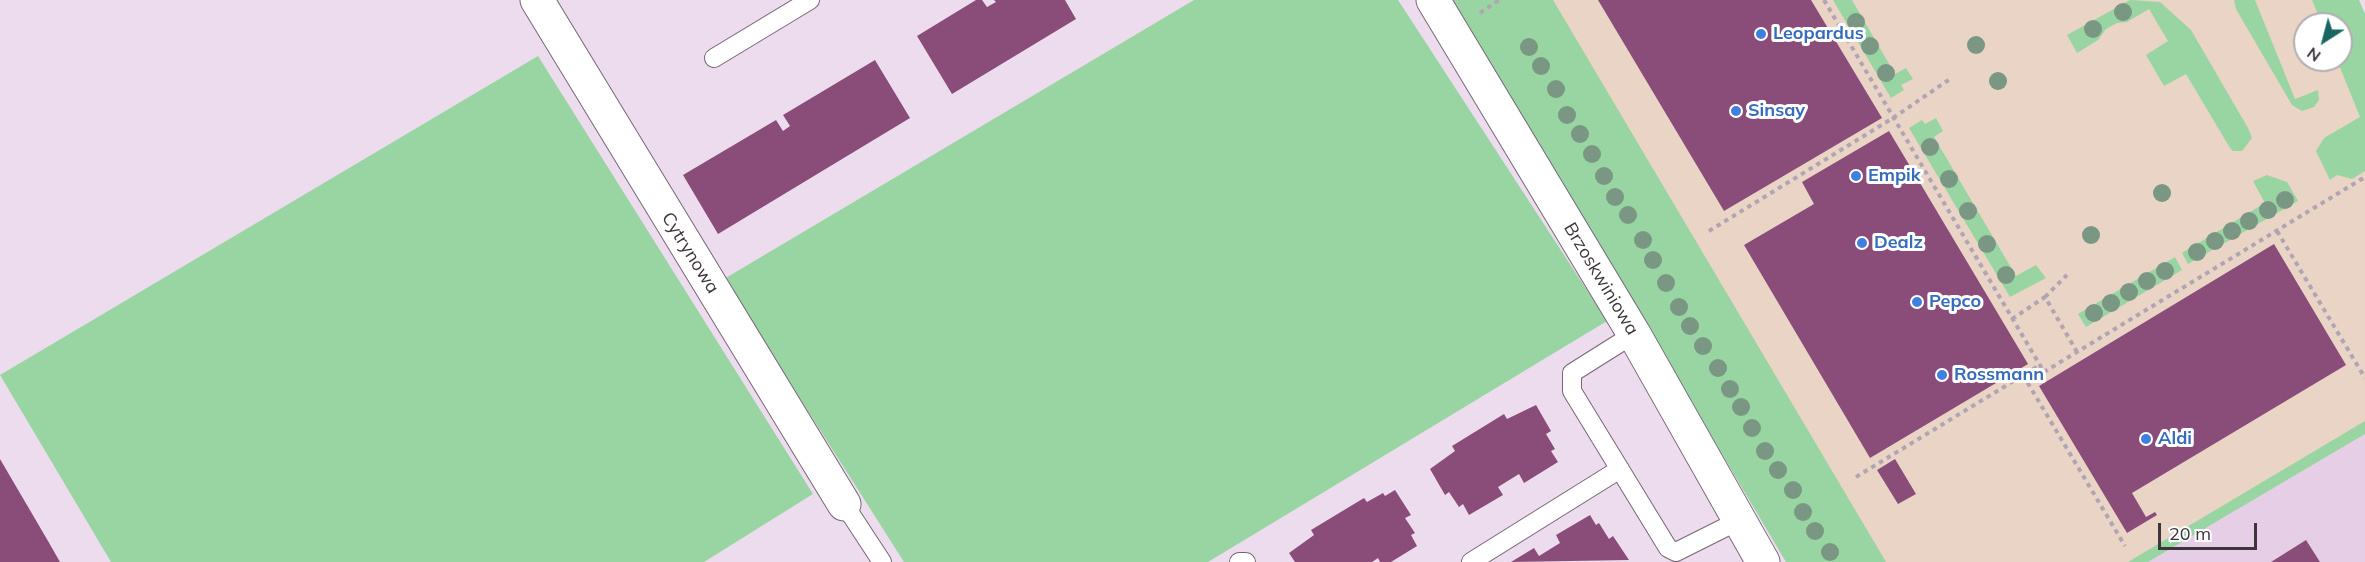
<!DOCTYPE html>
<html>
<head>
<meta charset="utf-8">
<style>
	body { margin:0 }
	#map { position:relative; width:2365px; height:562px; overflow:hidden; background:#eddcee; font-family:Mulish,sans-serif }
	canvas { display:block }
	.north { position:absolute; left:2293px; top:12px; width:60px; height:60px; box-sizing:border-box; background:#fff; border:2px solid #b1aeb1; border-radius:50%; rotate:216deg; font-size:16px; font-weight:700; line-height:24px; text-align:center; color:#3c353c }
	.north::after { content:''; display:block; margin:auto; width:21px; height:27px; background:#196660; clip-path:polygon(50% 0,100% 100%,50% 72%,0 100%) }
	.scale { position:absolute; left:2158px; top:523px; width:99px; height:27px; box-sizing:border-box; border:3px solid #3c353c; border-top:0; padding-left:8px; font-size:18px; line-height:21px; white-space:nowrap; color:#3c353c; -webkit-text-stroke:4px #fff; paint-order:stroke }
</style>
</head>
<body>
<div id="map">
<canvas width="2365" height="562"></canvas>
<div class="north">N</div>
<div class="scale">20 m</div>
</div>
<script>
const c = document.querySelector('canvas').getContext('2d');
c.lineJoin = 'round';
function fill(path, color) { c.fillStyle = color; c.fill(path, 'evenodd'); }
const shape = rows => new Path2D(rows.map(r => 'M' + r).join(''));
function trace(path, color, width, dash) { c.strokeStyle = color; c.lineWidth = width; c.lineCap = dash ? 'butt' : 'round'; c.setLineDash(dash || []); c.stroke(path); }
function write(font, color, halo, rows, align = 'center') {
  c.font = font + ' Mulish,sans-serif'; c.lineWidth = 6; c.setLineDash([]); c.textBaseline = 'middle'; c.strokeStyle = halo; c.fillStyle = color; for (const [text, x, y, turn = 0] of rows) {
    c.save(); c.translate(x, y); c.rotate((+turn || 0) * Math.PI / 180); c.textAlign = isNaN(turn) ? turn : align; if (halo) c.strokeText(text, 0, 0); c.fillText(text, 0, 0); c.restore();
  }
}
fill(shape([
	[1453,0,2359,0,2365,14,2365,434,2148,562,1786,562],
	[2305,24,2341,24,2341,60,2305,60]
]), '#e9d4c6');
fill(shape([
	[2365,434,2365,562,2148,562]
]), '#e6cfe6');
fill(shape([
	[1194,0,1398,0,1607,321,1208,562,904,562,724,279],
	[1453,0,1553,0,1886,562,1786,562],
	[1833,0,1852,0,1895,74,1906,68,1913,79,1901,85,1904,90,1891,98],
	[2130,0,2160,2,2191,30,2248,128,2252,138,2242,151,2233,151,2230,148,2186,74,2164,86,2146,55,2168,41,2149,9,2127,22,2117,23,2106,29,2098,40,2077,53,2067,35],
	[2234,0,2255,0,2295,99,2318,90,2319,100,2314,107,2302,111,2292,105,2236,9],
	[2312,0,2359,0,2365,14,2365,171,2352,179,2337,175,2330,180,2316,151,2324,138,2360,117,2337,60,2341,60,2341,24,2322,24],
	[538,56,813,494,704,562,111,562,0,375],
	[1936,118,1943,131,1934,137,2016,276,2036,265,2046,278,2010,297,1909,128,1922,120,1925,124],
	[2267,175,2287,182,2298,201,2188,264,2182,253,2265,203,2253,181],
	[2175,257,2182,270,2086,327,2078,314],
	[2365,421,2365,434,2148,562,2128,562]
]), '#99d5a2');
fill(shape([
	[976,0,982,0,987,7,996,2,994,0,1065,0,1076,19,952,94,917,36],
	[1598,0,1811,0,1882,118,1724,211],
	[875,60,910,118,718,234,683,175,776,120,783,131,790,126,783,115],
	[1889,131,2028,364,1870,458,1744,245,1814,204,1802,182],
	[2274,244,2346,365,2132,493,2146,517,2155,512,2157,515,2127,533,2039,386],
	[1536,405,1551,431,1546,434,1555,449,1551,451,1558,462,1524,483,1519,474,1498,487,1503,495,1469,515,1463,504,1459,507,1449,492,1445,495,1430,469,1455,451,1452,446,1504,414,1507,419],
	[0,459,48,541,60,562,0,562],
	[1895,459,1916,494,1898,504,1877,470],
	[1395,490,1411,515,1405,518,1415,533,1411,535,1417,546,1391,562,1380,562,1378,558,1372,562,1295,562,1289,553,1314,535,1311,530,1364,498,1367,502,1383,493,1385,496],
	[1590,515,1596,525,1599,523,1609,539,1613,536,1629,560,1511,562,1534,548,1539,556,1560,543,1556,535],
	[2306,540,2320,562,2271,562]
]), '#8a4d7a');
const lane = shape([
	[714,58,810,0],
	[1634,334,1572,373,1572,391,1668,548,1676,552,1738,521],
	[844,504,882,562],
	[1239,562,1246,562],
	[1471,562,1620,469]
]);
const street = shape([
	[537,0,844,504],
	[1433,0,1634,334,1763,562]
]);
trace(lane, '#776777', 20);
trace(street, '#776777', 35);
trace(shape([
	[1824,0,2044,372,2365,177],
	[1480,13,1499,0],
	[1709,231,1893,118,1950,79],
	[2277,231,2365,378],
	[2045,297,2067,275],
	[2012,319,2045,297,2077,352],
	[2023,375,2125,546],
	[1856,477,2040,365]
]), '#b2a5b3', 4, [4.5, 4.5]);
trace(lane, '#fff', 18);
trace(street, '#fff', 33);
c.fillStyle = '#799783';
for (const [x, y] of [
	[2123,12],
	[1856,22],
	[2093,29],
	[1976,45],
	[1870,46],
	[1529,47],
	[1541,66],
	[1886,73],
	[1998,81],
	[1556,89],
	[1567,115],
	[1580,134],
	[1930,147],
	[1592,154],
	[1604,176],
	[1949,179],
	[2162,193],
	[1615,197],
	[2285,200],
	[2268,210],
	[1968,211],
	[1628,215],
	[2249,221],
	[2232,231],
	[2091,235],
	[1643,240],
	[2215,241],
	[1987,244],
	[2197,252],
	[1653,260],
	[2165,271],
	[2006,275],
	[2147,281],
	[1666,283],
	[2129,292],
	[2111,303],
	[1679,307],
	[2094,313],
	[1690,326],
	[1703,346],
	[1718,368],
	[1730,389],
	[1741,407],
	[1752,428],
	[1765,451],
	[1778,470],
	[1793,490],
	[1803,512],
	[1815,531],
	[1830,552]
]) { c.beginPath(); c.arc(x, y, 9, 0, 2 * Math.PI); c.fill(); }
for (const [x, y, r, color] of [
	[1761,34,6,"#3f7fe0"],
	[1736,111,6,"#3f7fe0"],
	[1856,176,6,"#3f7fe0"],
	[1862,243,6,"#3f7fe0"],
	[1917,302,6,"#3f7fe0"],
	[1942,375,6,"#3f7fe0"],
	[2146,439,6,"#3f7fe0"]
]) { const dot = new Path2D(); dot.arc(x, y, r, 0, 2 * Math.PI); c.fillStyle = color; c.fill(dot); trace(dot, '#fff', 2); }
write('bold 18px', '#366cbe', '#fff', [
	["Leopardus",1773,34],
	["Sinsay",1748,111],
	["Empik",1868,176],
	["Dealz",1874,243],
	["Pepco",1929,302],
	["Rossmann",1954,375],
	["Aldi",2158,439]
], 'left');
write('18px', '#3c353c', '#fff', [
	["Cytrynowa",690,253,58],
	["Brzoskwiniowa",1601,279,59]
]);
</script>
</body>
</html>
